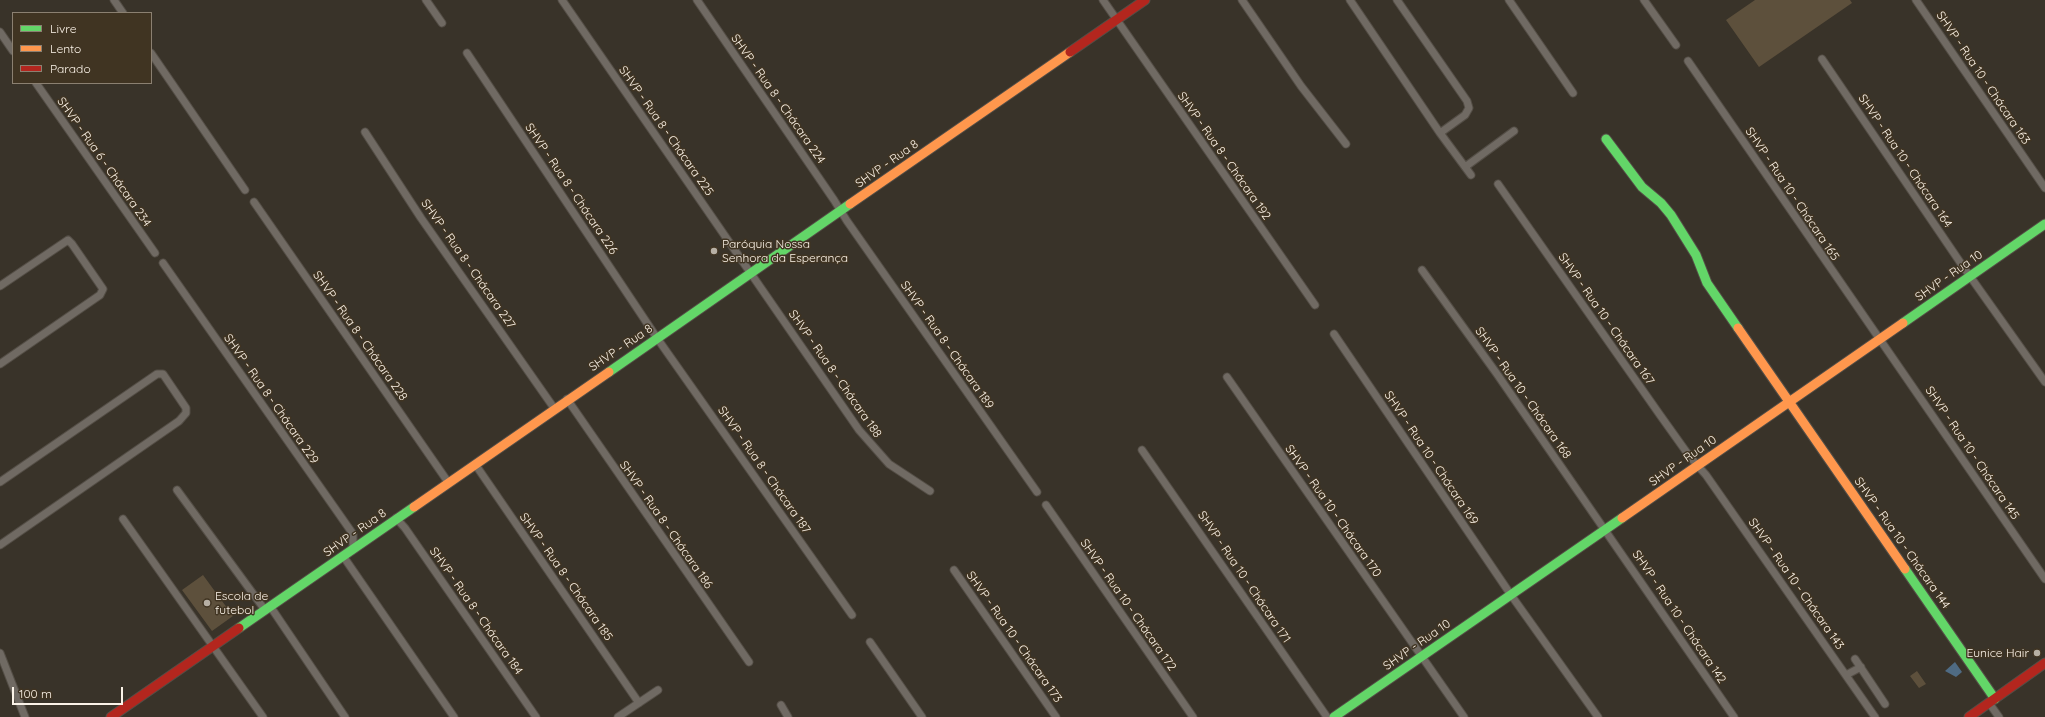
<!DOCTYPE html>
<html>
<head>
<meta charset="utf-8">
<style>
	body { margin:0 }
	#map { position:relative; width:2045px; height:717px; overflow:hidden; background:#393329; font-family:Quicksand,sans-serif }
	canvas { display:block }
	.legend { position:absolute; left:12px; top:12px; width:140px; height:72px; box-sizing:border-box; background:#403422; border:1px solid #8b8071; margin:0; padding:5px 7px; list-style:none; font-size:12px; color:#fbf3e8 }
	.legend li { display:flex; align-items:center; gap:8px; height:20px }
	.legend b { width:20px; border:1px solid #8b8071 }
	.scale { position:absolute; left:12px; top:687px; width:111px; height:18px; box-sizing:border-box; border:2px solid #fbf3e8; border-top:0; padding-left:5px; font-size:12px; line-height:14px; white-space:nowrap; color:#fbf3e8; -webkit-text-stroke:3px #403422; paint-order:stroke }
</style>
</head>
<body>
<div id="map">
<canvas width="2045" height="717"></canvas>
<ul class="legend">
<li><b style="height:5px;background:#63d668"></b>Livre</li>
<li><b style="height:5px;background:#ff974d"></b>Lento</li>
<li><b style="height:5px;background:#b3261e"></b>Parado</li>
</ul>
<div class="scale">100 m</div>
</div>
<script>
const c = document.querySelector('canvas').getContext('2d');
c.lineJoin = 'round';
function fill(path, color) { c.fillStyle = color; c.fill(path, 'evenodd'); }
const shape = rows => new Path2D(rows.map(r => 'M' + r).join(''));
function trace(path, color, width, dash) { c.strokeStyle = color; c.lineWidth = width; c.lineCap = dash ? 'butt' : 'round'; c.setLineDash(dash || []); c.stroke(path); }
function write(font, color, halo, rows, align = 'center') {
  c.font = font + ' Quicksand,sans-serif'; c.lineWidth = 3; c.setLineDash([]); c.textBaseline = 'middle'; c.strokeStyle = halo; c.fillStyle = color; for (const [text, x, y, turn = 0] of rows) {
    c.save(); c.translate(x, y); c.rotate((+turn || 0) * Math.PI / 180); c.textAlign = isNaN(turn) ? turn : align; if (halo) c.strokeText(text, 0, 0); c.fillText(text, 0, 0); c.restore();
  }
}
fill(shape([
	[1755,0,1850,0,1852,3,1759,67,1726,20],
	[203,575,233,616,212,631,182,590],
	[1917,671,1926,684,1919,688,1910,676]
]), '#5d503c');
fill(shape([
	[1955,662,1962,672,1956,677,1945,671]
]), '#4f6b83');
const street = shape([
	[114,0,123,13],
	[426,0,442,23],
	[562,0,859,430,889,464,930,491],
	[697,0,834,200,847,221,1037,492],
	[1103,0,1315,305],
	[1242,0,1301,86,1346,144],
	[1350,0,1440,133,1465,115,1469,108,1467,101,1397,0],
	[1509,0,1573,93],
	[1644,0,1676,45],
	[1916,0,2045,188],
	[0,32,13,51],
	[151,53,245,190],
	[467,53,657,338,852,615],
	[1822,59,1962,265,2045,382],
	[1688,61,2045,579],
	[36,83,155,253],
	[365,132,421,218,554,408],
	[1440,133,1471,175],
	[1465,167,1514,131],
	[1498,184,1660,415,1690,457,1706,475,1875,717],
	[254,202,448,482],
	[163,263,353,534,353,549],
	[1422,270,1497,374,1734,717],
	[0,286,68,240,72,244,103,289,100,295,0,364],
	[1334,334,1511,595,1598,717],
	[1227,377,1464,717],
	[567,399,749,662],
	[1142,450,1327,717],
	[475,464,639,703],
	[0,482,157,374,163,374,186,408,186,413,179,421,0,545],
	[177,490,265,610],
	[1046,505,1193,717],
	[396,518,405,528,536,717],
	[123,519,263,717],
	[343,556,454,717],
	[954,570,1056,717],
	[270,606,345,717],
	[870,642,922,717],
	[0,653,25,717],
	[1855,659,1885,704],
	[1846,675,1861,667],
	[1989,703,1999,717],
	[781,705,788,717],
	[618,717,658,690]
]);
const fast = shape([
	[1606,139,1642,187,1661,203,1671,215,1696,255,1707,283,1738,328],
	[1903,323,2045,224],
	[609,372,850,204],
	[1905,569,1995,699],
	[239,628,414,507],
	[1334,717,1622,518]
]);
const slow = shape([
	[850,204,1070,52],
	[1738,328,1905,569],
	[414,507,609,372],
	[1622,518,1903,323]
]);
const jam = shape([
	[1070,52,1145,0],
	[111,717,239,628],
	[1969,717,2045,663]
]);
trace(street, '#544e46', 9);
trace(fast, '#544e46', 11);
trace(slow, '#544e46', 11);
trace(jam, '#544e46', 11);
trace(street, '#706a63', 7);
trace(fast, '#63d668', 9);
trace(slow, '#ff974d', 9);
trace(jam, '#b3261e', 9);
for (const [x, y, r, color] of [
	[714,251,4,"#b7b0a5"],
	[207,603,4,"#b7b0a5"],
	[2037,653,4,"#b7b0a5"]
]) { const dot = new Path2D(); dot.arc(x, y, r, 0, 2 * Math.PI); c.fillStyle = color; c.fill(dot); trace(dot, '#403422', 1.5); }
write('12px', '#fbf3e8', '#403422', [
	["SHVP - Rua 10 - Chácara 163",1983,78,56],
	["SHVP - Rua 8 - Chácara 224",778,99,55],
	["SHVP - Rua 8 - Chácara 225",666,131,55],
	["SHVP - Rua 8 - Chácara 192",1224,156,55],
	["SHVP - Rua 10 - Chácara 164",1905,161,56],
	["SHVP - Rua 6 - Chácara 234",104,162,55],
	["SHVP - Rua 8",887,164,-35],
	["SHVP - Rua 8 - Chácara 226",571,189,56],
	["SHVP - Rua 10 - Chácara 165",1792,194,56],
	["SHVP - Rua 8 - Chácara 227",468,264,55],
	["SHVP - Rua 10",1949,276,-35],
	["SHVP - Rua 10 - Chácara 167",1606,319,55],
	["SHVP - Rua 8 - Chácara 228",360,336,55],
	["SHVP - Rua 8 - Chácara 189",947,345,55],
	["SHVP - Rua 8",621,348,-34],
	["SHVP - Rua 8 - Chácara 188",835,374,55],
	["SHVP - Rua 10 - Chácara 168",1523,393,55],
	["SHVP - Rua 8 - Chácara 229",271,399,55],
	["SHVP - Rua 10 - Chácara 145",1972,453,56],
	["SHVP - Rua 10 - Chácara 169",1431,458,56],
	["SHVP - Rua 10",1683,461,-35],
	["SHVP - Rua 8 - Chácara 187",764,470,55],
	["SHVP - Rua 10 - Chácara 170",1333,511,55],
	["SHVP - Rua 8 - Chácara 186",666,525,55],
	["SHVP - Rua 8",355,533,-35],
	["SHVP - Rua 10 - Chácara 144",1902,543,55],
	["SHVP - Rua 8 - Chácara 185",566,577,55],
	["SHVP - Rua 10 - Chácara 171",1244,577,56],
	["SHVP - Rua 10 - Chácara 143",1796,584,55],
	["SHVP - Rua 10 - Chácara 172",1128,605,55],
	["SHVP - Rua 8 - Chácara 184",476,611,55],
	["SHVP - Rua 10 - Chácara 142",1679,617,56],
	["SHVP - Rua 10 - Chácara 173",1014,637,55],
	["SHVP - Rua 10",1417,645,-35]
]);
write('12px', '#fbf3e8', '#403422', [
	["Paróquia Nossa",722,244],
	["Senhora da Esperança",722,258],
	["Escola de",215,596],
	["futebol",215,610],
	["Eunice Hair",2029,653,"right"]
], 'left');
</script>
</body>
</html>
